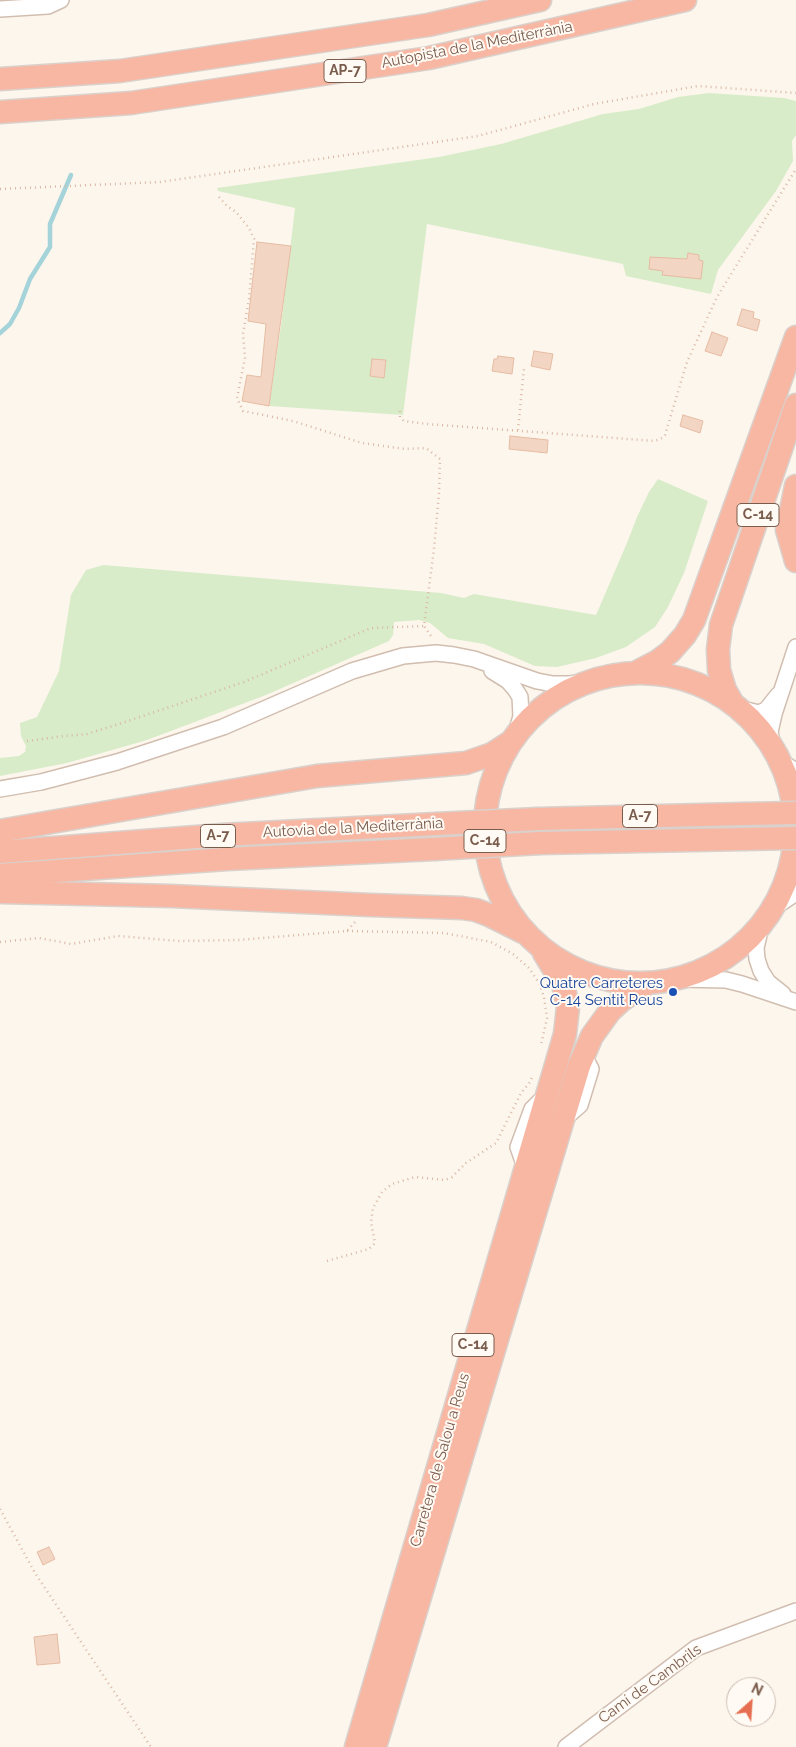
<!DOCTYPE html>
<html>
<head>
<meta charset="utf-8">
<style>
	body { margin:0 }
	#map { position:relative; width:796px; height:1747px; overflow:hidden; background:#fdf6ec; font-family:Raleway,sans-serif }
	canvas { display:block }
	.north { position:absolute; left:726px; top:1677px; width:50px; height:50px; box-sizing:border-box; background:#fffaf3; border:1px solid #cabbb1; border-radius:50%; rotate:26deg; font-size:14px; font-weight:700; line-height:20px; text-align:center; color:#7a5c4d }
	.north::after { content:''; display:block; margin:auto; width:18px; height:22px; background:#e76f51; clip-path:polygon(50% 0,100% 100%,50% 72%,0 100%) }
</style>
</head>
<body>
<div id="map">
<canvas width="796" height="1747"></canvas>
<div class="north">N</div>
</div>
<script>
const c = document.querySelector('canvas').getContext('2d');
c.lineJoin = 'round';
function fill(path, color) { c.fillStyle = color; c.fill(path, 'evenodd'); }
const shape = rows => new Path2D(rows.map(r => 'M' + r).join(''));
function trace(path, color, width, dash) { c.strokeStyle = color; c.lineWidth = width; c.lineCap = dash ? 'butt' : 'round'; c.setLineDash(dash || []); c.stroke(path); }
function write(font, color, halo, rows, align = 'center') {
  c.font = font + ' Raleway,sans-serif'; c.lineWidth = 4; c.setLineDash([]); c.textBaseline = 'middle'; c.strokeStyle = halo; c.fillStyle = color; for (const [text, x, y, turn = 0] of rows) {
    c.save(); c.translate(x, y); c.rotate((+turn || 0) * Math.PI / 180); c.textAlign = isNaN(turn) ? turn : align; if (halo) c.strokeText(text, 0, 0); c.fillText(text, 0, 0); c.restore();
  }
}
fill(shape([
	[709,93,784,98,796,101,796,135,792,141,793,161,776,191,718,270,711,294,626,276,623,264,427,224,403,415,269,406,281,326,295,208,218,191,217,188,439,157,501,144,603,114,639,109,678,97],
	[658,479,708,501,684,573,668,607,655,627,626,647,596,658,557,667,535,666,484,644,448,638,430,623,419,620,394,622,393,635,389,641,266,695,147,740,67,763,0,776,0,758,19,756,25,752,26,746,21,736,20,723,37,717,59,671,71,595,86,570,103,565,441,593,464,598,474,594,596,615,627,543,637,517,649,492]
]), '#d8ecc9');
trace(shape([
	[0,333,10,324,19,308,30,279,50,247,50,224,71,175]
]), '#a5d3da', 4.5);
const building = shape([
	[257,242,291,246,269,406,242,401,247,375,261,377,266,324,248,321,257,242],
	[688,253,699,255,699,260,703,261,701,279,662,275,663,271,649,269,650,257,687,259,688,253],
	[742,309,754,312,753,318,760,320,757,331,737,325,742,309],
	[712,332,728,338,721,356,705,351,712,332],
	[534,351,553,354,550,370,531,366,534,351],
	[498,356,514,358,512,374,492,371,494,359,497,359,498,356],
	[372,359,386,360,384,378,370,376,372,359],
	[683,415,703,421,700,433,680,426,683,415],
	[510,436,548,440,547,453,509,449,510,436],
	[49,1547,55,1559,43,1565,37,1552,49,1547],
	[57,1634,60,1663,37,1665,34,1637,57,1634]
]);
fill(building, '#f3d5c3');
trace(building, '#e6bba3', 1);
const minor = shape([
	[0,9,48,6,61,0],
	[492,671,508,681,515,689,520,697,521,716,516,734],
	[738,708,759,713,766,710,778,695],
	[773,748,770,732,774,714,796,647],
	[780,761,796,771],
	[0,789,41,782,117,762,223,727,352,671,403,656,436,653,454,655,474,659,537,681,553,684,570,684,592,681],
	[775,907,796,893],
	[761,926,756,948,757,959,761,971,768,982,783,994],
	[678,979,726,980,742,984,796,1002],
	[564,1119,580,1105,591,1069,583,1054],
	[525,1167,518,1147,532,1109,540,1101],
	[566,1747,696,1648,796,1611]
]);
const highway = shape([
	[0,79,120,71,428,25,540,0],
	[0,112,131,103,429,58,685,0],
	[796,486,787,530,796,561],
	'485 828a155 155 0 1 1 310 0a155 155 0 1 1-310 0Z',
	[635,673,658,661,670,652,685,635,694,620,796,337],
	[733,704,725,690,719,670,718,649,721,625,796,405],
	[538,819,742,814],
	[0,831,317,776,466,763,492,754,509,743],
	[540,843,744,839],
	[0,852,222,835,436,824],
	[0,875,227,859,434,849],
	[0,892,171,896,370,905,462,908,476,910,489,915,523,932],
	[356,1747,565,1034,568,1007,563,984,544,953],
	[375,1747,579,1066,592,1036,610,1011,622,1000,648,983]
]);
trace(minor, '#d1beb0', 18);
trace(highway, '#dad1cd', 25);
trace(shape([
	[0,189,160,182,478,136,594,104,698,86,796,93],
	[219,197,227,206,236,212,249,228,254,239,249,299,243,334,245,358,237,398,243,411,293,421,362,443,405,449,426,448,440,459,439,493,434,549,424,626,433,639],
	[400,411,400,417,404,421,427,424,655,441,662,438,665,435,687,362,717,297,796,169],
	[518,430,524,368],
	[27,741,64,736,87,734,125,722,244,682,371,628,424,626],
	[347,931,444,933,491,942,513,954,529,968,539,983,544,997,547,1018,541,1045],
	[0,942,39,938,71,944,118,936,179,941,238,940,347,931,355,922],
	[327,1261,369,1249,375,1243,371,1222,373,1208,382,1192,392,1184,415,1177,445,1180,452,1177,466,1163,496,1143,521,1093,530,1082,533,1075],
	[0,1509,35,1573,151,1747]
]), '#d9b8a5', 2.5, [1, 4]);
trace(minor, '#fff', 15);
trace(highway, '#f7b7a3', 22);
const highwayBridge = shape([
	[742,814,796,813],
	[436,824,538,819],
	[744,839,796,838],
	[434,849,540,843]
]);
trace(highwayBridge, '#dad1cd', 25, []);
trace(highwayBridge, '#f7b7a3', 22);
for (const [x, y, r, color] of [
	[673,992,5,"#1a4fb4"]
]) { const dot = new Path2D(); dot.arc(x, y, r, 0, 2 * Math.PI); c.fillStyle = color; c.fill(dot); trace(dot, '#fffaf3', 2); }
for (const [x, y, w] of [
	[345,71,42],
	[758,515,42],
	[640,816,35],
	[218,836,35],
	[485,841,42],
	[473,1345,42]
]) { const box = new Path2D(); box.roundRect(x - w / 2, y - 11.5, w, 23, 4); c.fillStyle = '#fffaf3'; c.fill(box); trace(box, '#7a5c4d', 1); }
write('bold 14px', '#7a5c4d', null, [
	["AP-7",345,71],
	["C-14",758,515],
	["A-7",640,816],
	["A-7",218,836],
	["C-14",485,841],
	["C-14",473,1345]
]);
write('15px', '#7a5c4d', '#fffaf3', [
	["Autopista de la Mediterrània",477,45,-11],
	["Autovia de la Mediterrània",353,828,-3],
	["Carretera de Salou a Reus",440,1460,-74],
	["Camí de Cambrils",650,1684,-36]
]);
write('15px', '#164399', '#fffaf3', [
	["Quatre Carreteres",663,983],
	["C-14 Sentit Reus",663,1000]
], 'right');
</script>
</body>
</html>
